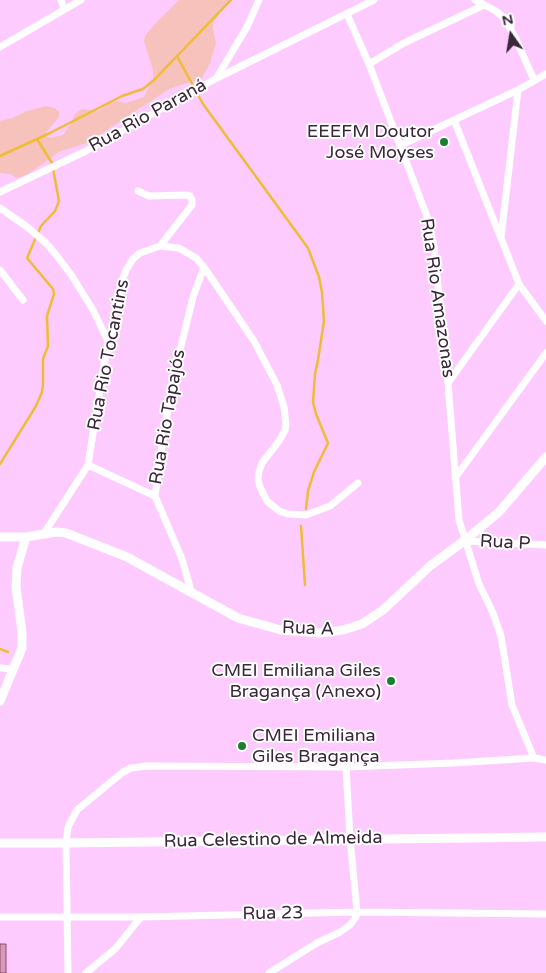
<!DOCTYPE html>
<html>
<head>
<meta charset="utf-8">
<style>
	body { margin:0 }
	#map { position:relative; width:546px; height:973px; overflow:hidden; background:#fecbfe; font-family:"Varela Round",sans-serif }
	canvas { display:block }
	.north { position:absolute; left:486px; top:10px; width:50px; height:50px; -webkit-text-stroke:4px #fff; paint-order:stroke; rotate:347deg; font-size:14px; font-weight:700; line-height:20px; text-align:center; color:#3a273a }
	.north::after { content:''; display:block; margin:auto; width:18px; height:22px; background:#3a273a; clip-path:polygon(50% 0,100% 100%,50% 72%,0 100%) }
</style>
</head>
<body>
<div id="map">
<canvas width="546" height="973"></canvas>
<div class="north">N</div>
</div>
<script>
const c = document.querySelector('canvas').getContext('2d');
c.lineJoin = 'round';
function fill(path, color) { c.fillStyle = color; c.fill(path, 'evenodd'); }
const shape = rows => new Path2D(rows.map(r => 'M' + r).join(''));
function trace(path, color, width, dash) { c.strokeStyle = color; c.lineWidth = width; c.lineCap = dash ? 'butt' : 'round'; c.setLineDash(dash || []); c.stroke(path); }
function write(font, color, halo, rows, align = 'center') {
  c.font = font + ' "Varela Round",sans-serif'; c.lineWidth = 4; c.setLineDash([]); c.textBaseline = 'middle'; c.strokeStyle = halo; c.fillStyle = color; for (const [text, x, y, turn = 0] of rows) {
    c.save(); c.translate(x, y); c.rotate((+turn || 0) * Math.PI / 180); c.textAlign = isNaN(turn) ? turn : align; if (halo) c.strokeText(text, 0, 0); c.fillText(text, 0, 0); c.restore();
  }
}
fill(shape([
	[179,0,232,0,223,8,213,23,213,29,216,43,210,63,202,78,169,89,89,142,59,152,28,174,16,178,11,174,0,173,0,121,12,118,27,111,46,106,55,108,59,112,59,117,47,131,45,136,50,138,63,135,71,123,75,114,82,109,98,111,110,103,117,101,126,103,144,97,153,79,153,70,144,41,145,36,153,26]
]), '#f6c2bb');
trace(shape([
	[177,56,203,104,308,248,319,277,322,292,324,321,318,360,315,374,313,402,316,414,328,443,314,472,308,491,306,509],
	[0,156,50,133,122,96,143,89,154,80,231,0],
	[0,464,36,406,42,392,43,384,43,359,48,346,47,316,54,294,53,289,27,258,41,226,55,211,59,201,52,163,37,139],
	[301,526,305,585],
	[0,649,8,652]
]), '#eebc36', 2.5);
const building = shape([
	[0,944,6,944,6,973,0,973,0,944]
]);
fill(building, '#d898b9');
trace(building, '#884f6e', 1);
trace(shape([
	[61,0,64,9],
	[475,0,496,11,504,18,515,37,534,80],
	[347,14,369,64,428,219,434,247,448,383,459,520,479,584,493,613,501,636,512,705,534,758],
	[0,47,81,0],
	[369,64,404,43,484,5],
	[217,77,247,27,259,0],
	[518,90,501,238,519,284,546,321],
	[454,120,500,236],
	[401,145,518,90,546,74],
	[138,191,149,196,186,195,190,196,192,200,192,205,160,246],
	[0,192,84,152,217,78,374,0],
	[0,208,26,226,46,243,57,256,72,276,93,310,109,343],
	[0,270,23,300],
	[448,383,519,284],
	[88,465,155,496],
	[455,478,546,353],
	[45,532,88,465,103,370,121,284,126,270,133,259,140,253,160,246,179,248,196,258,204,267,254,341,277,385,284,407,286,425,285,430,279,441,262,463,259,472,258,480,260,487,267,501,279,511,288,514,306,515,330,506,358,483],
	[464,541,546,545],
	[192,594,182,559,155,496,164,432,174,375,193,297,204,267],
	[0,668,14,669],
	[0,917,141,917,357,912,546,914],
	[68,973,66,843,68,827,77,810,123,772,131,768,147,766,346,767,454,763,534,758,546,760],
	[86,973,115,949,141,917],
	[269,973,317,943,340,932,350,925,356,917,357,912,350,838,346,767]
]), '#fff', 7);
trace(shape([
	[0,537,26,537,56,532,66,533,127,557,238,618,281,630,320,633,343,630,362,624,383,610,430,566,464,541,499,512,546,457],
	[0,701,22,648,22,632,16,587,17,568,26,537],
	[0,843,66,843,546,837]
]), '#fff', 9);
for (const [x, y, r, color] of [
	[444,142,5,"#1b7f33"],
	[391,681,5,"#1b7f33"],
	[242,746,5,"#1b7f33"]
]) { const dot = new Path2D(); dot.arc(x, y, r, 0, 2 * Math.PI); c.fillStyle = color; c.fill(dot); trace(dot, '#fff', 2); }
write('18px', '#3a273a', '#fff', [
	["Rua Rio Paraná",148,116,-29],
	["Rua Rio Amazonas",437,298,82],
	["Rua Rio Tocantins",109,355,-79],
	["Rua Rio Tapajós",168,417,-80],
	["Rua P",505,543,3],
	["Rua A",308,629,2],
	["Rua Celestino de Almeida",273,840,-1],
	["Rua 23",273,914,-1]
]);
write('18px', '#3a273a', '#fff', [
	["EEEFM Doutor",434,132],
	["José Moyses",434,153],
	["CMEI Emiliana Giles",381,671],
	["Bragança (Anexo)",381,692],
	["CMEI Emiliana",252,736,"left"],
	["Giles Bragança",252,757,"left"]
], 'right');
</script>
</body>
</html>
